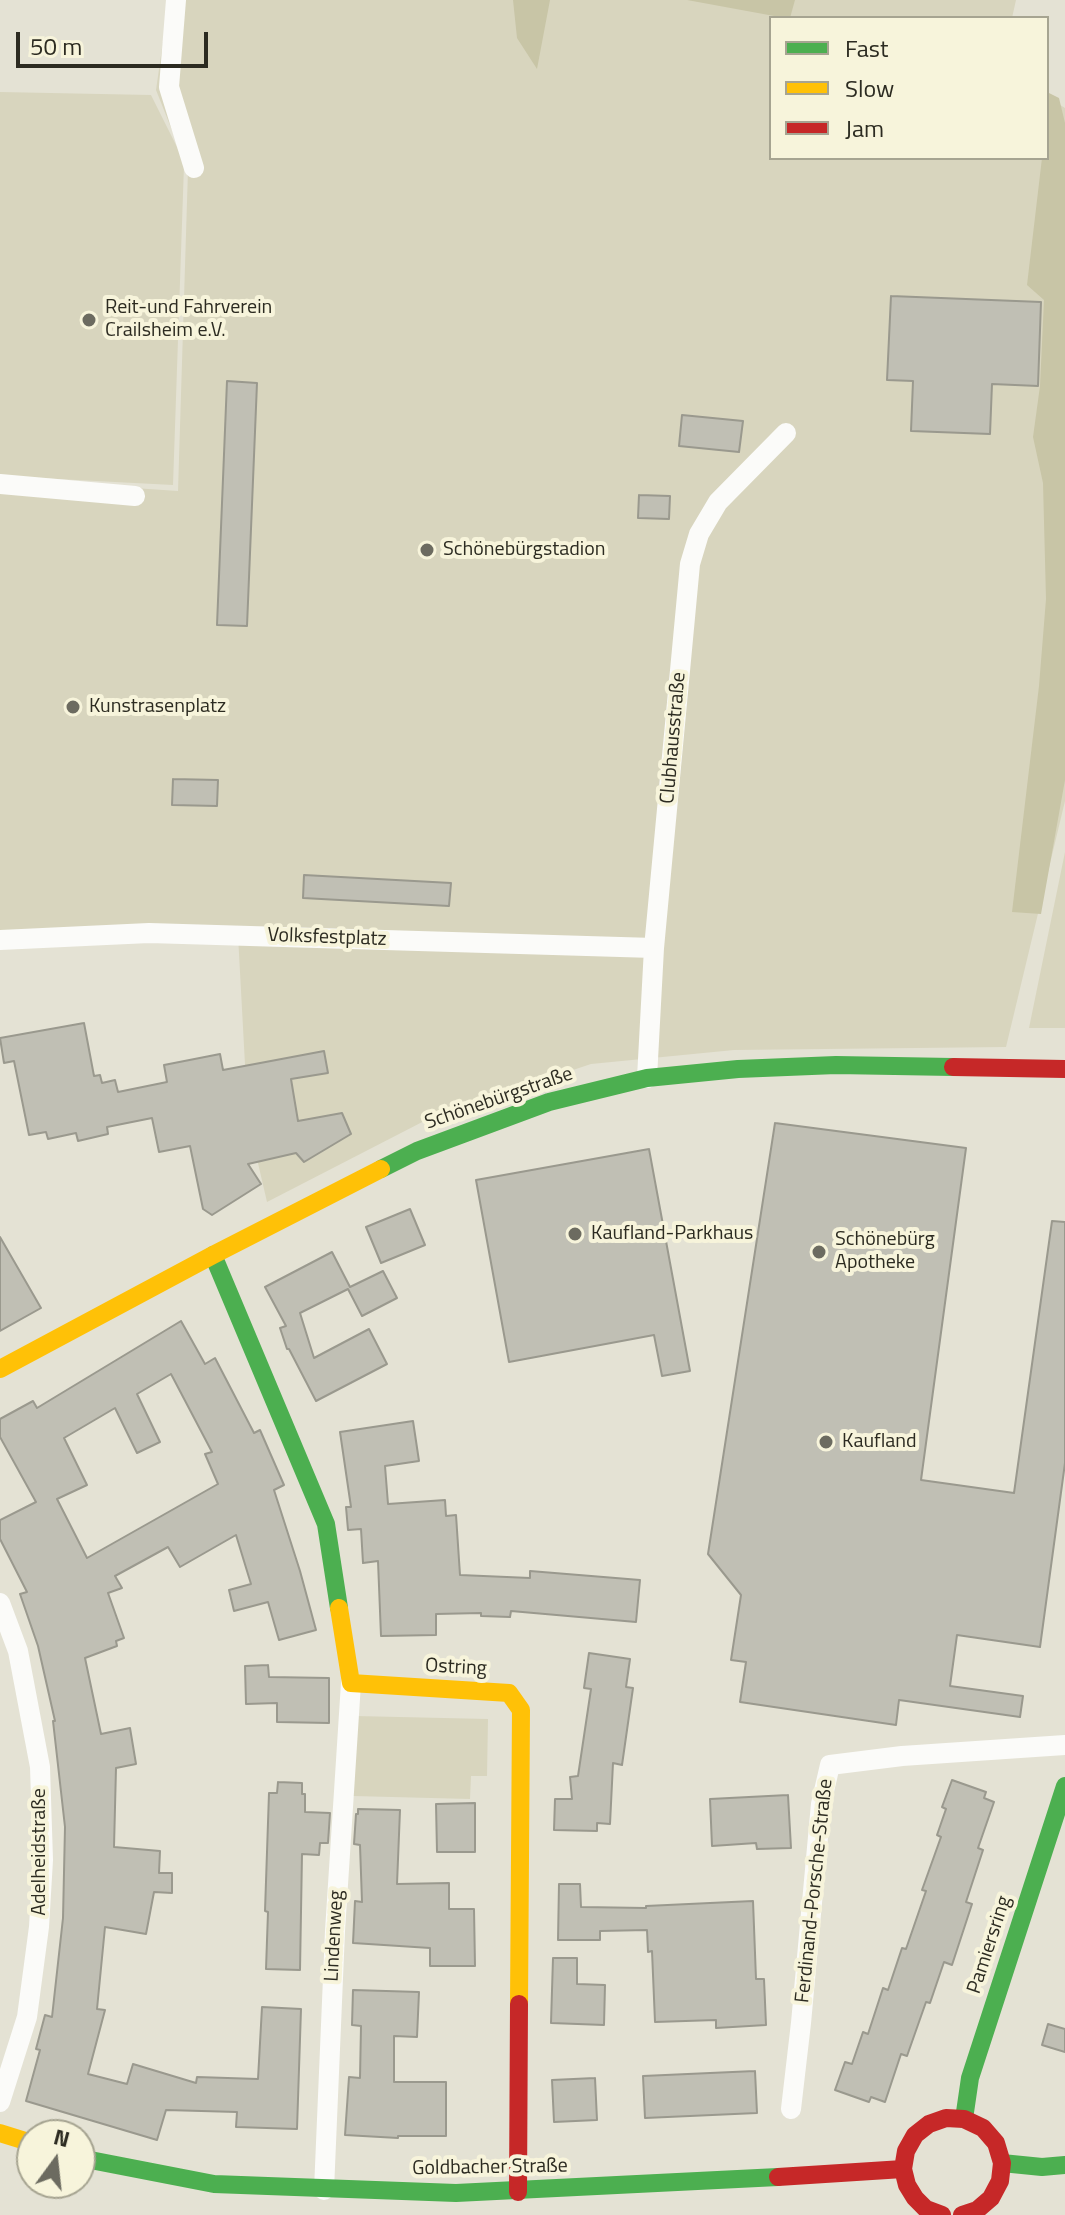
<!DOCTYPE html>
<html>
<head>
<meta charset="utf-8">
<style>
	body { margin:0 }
	#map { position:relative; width:1065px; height:2215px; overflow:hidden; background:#e4e2d4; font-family:"Titillium Web",sans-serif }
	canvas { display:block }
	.legend { position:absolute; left:769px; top:16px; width:280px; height:144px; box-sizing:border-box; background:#f7f4db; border:2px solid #a6a491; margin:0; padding:10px 14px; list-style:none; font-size:24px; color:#2c2b21 }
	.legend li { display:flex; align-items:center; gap:16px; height:40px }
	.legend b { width:40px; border:2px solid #a6a491 }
	.north { position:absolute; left:16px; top:2119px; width:80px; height:80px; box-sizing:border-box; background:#f7f4db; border:2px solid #a6a491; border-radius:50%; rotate:15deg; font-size:22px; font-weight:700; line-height:32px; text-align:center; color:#2c2b21 }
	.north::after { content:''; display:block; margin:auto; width:28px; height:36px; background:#6c6b60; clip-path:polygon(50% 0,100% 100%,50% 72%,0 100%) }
	.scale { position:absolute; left:16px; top:32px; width:192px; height:36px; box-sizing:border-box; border:4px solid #2c2b21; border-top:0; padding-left:10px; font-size:24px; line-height:28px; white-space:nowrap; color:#2c2b21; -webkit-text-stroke:6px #f7f4db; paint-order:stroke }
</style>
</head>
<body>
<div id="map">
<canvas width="1065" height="2215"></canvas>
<ul class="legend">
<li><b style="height:10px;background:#4caf50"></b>Fast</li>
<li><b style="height:10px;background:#ffc107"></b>Slow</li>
<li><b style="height:10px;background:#c62828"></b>Jam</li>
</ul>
<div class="north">N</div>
<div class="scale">50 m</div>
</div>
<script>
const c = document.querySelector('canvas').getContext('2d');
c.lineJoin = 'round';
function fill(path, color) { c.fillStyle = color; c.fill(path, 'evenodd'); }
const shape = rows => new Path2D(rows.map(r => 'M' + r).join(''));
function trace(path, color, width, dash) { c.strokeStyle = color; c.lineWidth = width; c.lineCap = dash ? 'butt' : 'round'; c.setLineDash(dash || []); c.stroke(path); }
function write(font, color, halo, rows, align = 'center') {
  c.font = font + ' "Titillium Web",sans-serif'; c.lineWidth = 8; c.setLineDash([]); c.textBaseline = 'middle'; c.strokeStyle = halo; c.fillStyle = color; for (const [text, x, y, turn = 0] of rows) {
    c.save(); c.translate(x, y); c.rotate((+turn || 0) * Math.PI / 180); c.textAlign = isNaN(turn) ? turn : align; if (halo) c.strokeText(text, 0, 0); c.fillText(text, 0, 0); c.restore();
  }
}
fill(shape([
	[169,0,1016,0,1012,18,771,18,771,158,1047,158,1047,97,1065,108,1065,801,1006,1047,734,1050,591,1064,432,1117,267,1202,248,1120,238,935,0,934,0,479,178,491,188,170,184,165,173,485,0,476,0,92,151,95,185,163,156,90],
	[1065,852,1065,1028,1029,1028],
	[355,1716,488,1719,487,1776,471,1776,470,1799,353,1796]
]), '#d8d5be');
fill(shape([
	[513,0,550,0,537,69,517,38],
	[687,0,795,0,790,18,785,18],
	[1047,92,1059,98,1065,123,1065,780,1041,914,1012,912,1039,686,1046,599,1043,483,1033,437,1040,386,1044,300,1027,285,1042,158,1047,158]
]), '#c8c5a6');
const building = shape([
	[891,296,1041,302,1038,386,992,384,990,434,911,431,913,381,887,380,891,296],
	[227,381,257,383,247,626,217,625,227,381],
	[682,415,743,421,739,452,679,446,682,415],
	[639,495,670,496,669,519,638,518,639,495],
	[173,779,218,780,217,806,172,805,173,779],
	[304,875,451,883,449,906,303,898,304,875],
	[84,1023,94,1076,100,1075,102,1083,115,1080,118,1092,167,1082,164,1065,220,1054,223,1070,324,1051,328,1073,291,1079,298,1121,342,1113,351,1134,304,1162,296,1153,248,1164,261,1184,212,1215,203,1209,190,1146,159,1152,152,1118,107,1127,108,1134,78,1141,76,1133,48,1139,46,1132,29,1135,14,1061,4,1063,0,1038,84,1023],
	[775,1123,966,1148,921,1480,1014,1493,1052,1221,1065,1222,1065,1463,1040,1647,957,1635,950,1686,1023,1696,1020,1717,899,1700,896,1725,740,1702,746,1662,731,1660,741,1595,708,1554,775,1123],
	[649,1149,690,1371,662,1376,654,1335,509,1362,476,1180,649,1149],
	[410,1209,425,1245,381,1263,366,1227,410,1209],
	[0,1237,41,1308,0,1331,0,1237],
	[332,1252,350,1287,383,1271,397,1298,362,1316,348,1289,300,1313,314,1358,369,1329,387,1364,316,1401,289,1349,287,1349,280,1328,286,1326,265,1287,332,1252],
	[181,1321,205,1364,215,1358,254,1433,260,1430,284,1485,274,1490,300,1571,316,1630,279,1640,268,1602,234,1611,229,1590,251,1584,236,1535,180,1567,168,1547,115,1576,122,1588,108,1593,124,1638,116,1641,117,1646,85,1658,101,1734,130,1728,136,1764,116,1768,114,1847,160,1851,159,1873,172,1873,172,1893,154,1892,146,1934,105,1927,97,2009,105,2010,88,2074,127,2084,133,2064,196,2083,197,2077,258,2079,262,2007,301,2009,297,2129,236,2127,237,2112,166,2110,157,2140,26,2101,40,2050,36,2049,45,2015,52,2017,63,1918,65,1827,53,1721,55,1721,38,1646,20,1594,27,1592,0,1539,0,1520,36,1502,0,1437,0,1419,33,1401,37,1408,181,1321],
	[171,1374,212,1452,205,1454,218,1484,87,1558,57,1499,87,1485,64,1438,115,1408,137,1453,160,1442,137,1394,171,1374],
	[413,1421,419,1461,385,1466,388,1504,445,1500,446,1516,456,1515,460,1575,530,1578,530,1571,640,1580,636,1622,511,1611,510,1617,481,1616,481,1613,436,1614,436,1635,381,1636,378,1561,363,1563,361,1529,348,1530,346,1507,351,1507,340,1432,413,1421],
	[589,1653,630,1659,626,1687,633,1688,622,1765,613,1763,610,1824,597,1823,597,1831,554,1830,555,1799,572,1799,570,1777,578,1776,591,1689,584,1688,589,1653],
	[268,1665,269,1677,329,1678,329,1723,277,1722,277,1703,246,1704,245,1666,268,1665],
	[952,1780,986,1792,984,1798,994,1802,978,1848,983,1850,966,1902,972,1904,952,1965,944,1962,930,2003,926,2002,907,2056,901,2054,885,2102,871,2097,869,2102,835,2090,845,2062,852,2064,863,2032,868,2034,883,1988,888,1990,902,1948,906,1949,926,1891,922,1890,941,1837,937,1835,946,1809,942,1807,952,1780],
	[278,1782,302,1783,302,1794,305,1794,305,1812,330,1813,328,1843,320,1843,319,1855,302,1854,300,1970,266,1969,268,1912,265,1911,269,1793,277,1793,278,1782],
	[788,1795,791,1848,757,1849,756,1843,712,1846,710,1799,788,1795],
	[475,1803,475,1852,437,1852,436,1804,475,1803],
	[358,1809,400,1810,397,1884,449,1883,449,1909,474,1909,475,1966,430,1966,430,1948,353,1943,355,1901,362,1902,360,1845,354,1844,356,1814,358,1814,358,1809],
	[559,1884,580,1884,581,1907,646,1908,646,1906,753,1901,756,1979,764,1979,766,2025,716,2028,716,2020,655,2022,652,1951,648,1952,647,1930,600,1931,600,1940,558,1940,559,1884],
	[553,1958,577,1958,577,1984,605,1985,604,2025,551,2023,553,1958],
	[353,1990,419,1992,417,2037,394,2036,394,2082,446,2082,446,2136,398,2136,398,2138,345,2135,349,2077,360,2078,361,2026,352,2025,353,1990],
	[1048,2024,1065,2029,1065,2052,1042,2045,1048,2024],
	[755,2071,757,2113,645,2118,643,2076,755,2071],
	[595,2078,597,2120,554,2122,552,2080,595,2078]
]);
fill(building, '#c0bfb4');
trace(building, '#9a998e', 2);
trace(shape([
	[176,0,169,87,194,168],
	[0,484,135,496],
	[0,940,149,933,654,948],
	[647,1078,654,948,690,564,699,534,718,502,786,433],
	[0,1603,18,1651,40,1767,43,1860,39,1927,27,2017,0,2102],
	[791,2109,801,2023,821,1804,830,1765,902,1756,1065,1745],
	[324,2190,335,1931,351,1683]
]), '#fbfbf9', 20);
trace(shape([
	[381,1169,417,1151,549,1102,647,1078,738,1069,836,1065,953,1067],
	[213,1255,326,1524,339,1608],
	[964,2119,970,2078,1065,1786],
	[80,2158,214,2184,456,2193,778,2177],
	[1002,2163,1042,2167,1065,2165]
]), '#4caf50', 18);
trace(shape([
	[0,1369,213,1255,381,1169],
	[339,1608,351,1683,509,1693,521,1710,519,2004],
	[0,2133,32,2143]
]), '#ffc107', 18);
trace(shape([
	[953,1067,1065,1069],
	[778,2177,903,2169],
	[518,2192,519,2004],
	[942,2215,926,2209,915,2198,907,2185,903,2169,906,2151,915,2135,929,2124,946,2118,964,2119,983,2128,996,2143,1002,2163,1000,2181,991,2198,977,2210,962,2215]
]), '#c62828', 18);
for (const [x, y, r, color] of [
	[89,320,8,"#6c6b60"],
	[427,550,8,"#6c6b60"],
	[73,707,8,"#6c6b60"],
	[575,1234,8,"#6c6b60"],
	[819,1252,8,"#6c6b60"],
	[826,1442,8,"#6c6b60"]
]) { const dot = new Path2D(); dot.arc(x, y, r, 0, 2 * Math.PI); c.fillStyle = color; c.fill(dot); trace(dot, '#f7f4db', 3); }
write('20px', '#2c2b21', '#f7f4db', [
	["Reit-und Fahrverein",105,308],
	["Crailsheim e.V.",105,331],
	["Schönebürgstadion",443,550],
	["Kunstrasenplatz",89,707],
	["Kaufland-Parkhaus",591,1234],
	["Schönebürg",835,1240],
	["Apotheke",835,1263],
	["Kaufland",842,1442]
], 'left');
write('20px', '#2c2b21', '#f7f4db', [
	["Clubhausstraße",674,738,-85],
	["Volksfestplatz",327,938,2],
	["Schönebürgstraße",499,1099,-19],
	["Ostring",456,1668,3],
	["Adelheidstraße",40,1852,-90],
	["Ferdinand-Porsche-Straße",815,1891,-84],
	["Lindenweg",335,1936,-87],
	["Pamiersring",990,1945,-72],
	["Goldbacher Straße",490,2168,-1]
]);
</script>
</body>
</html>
